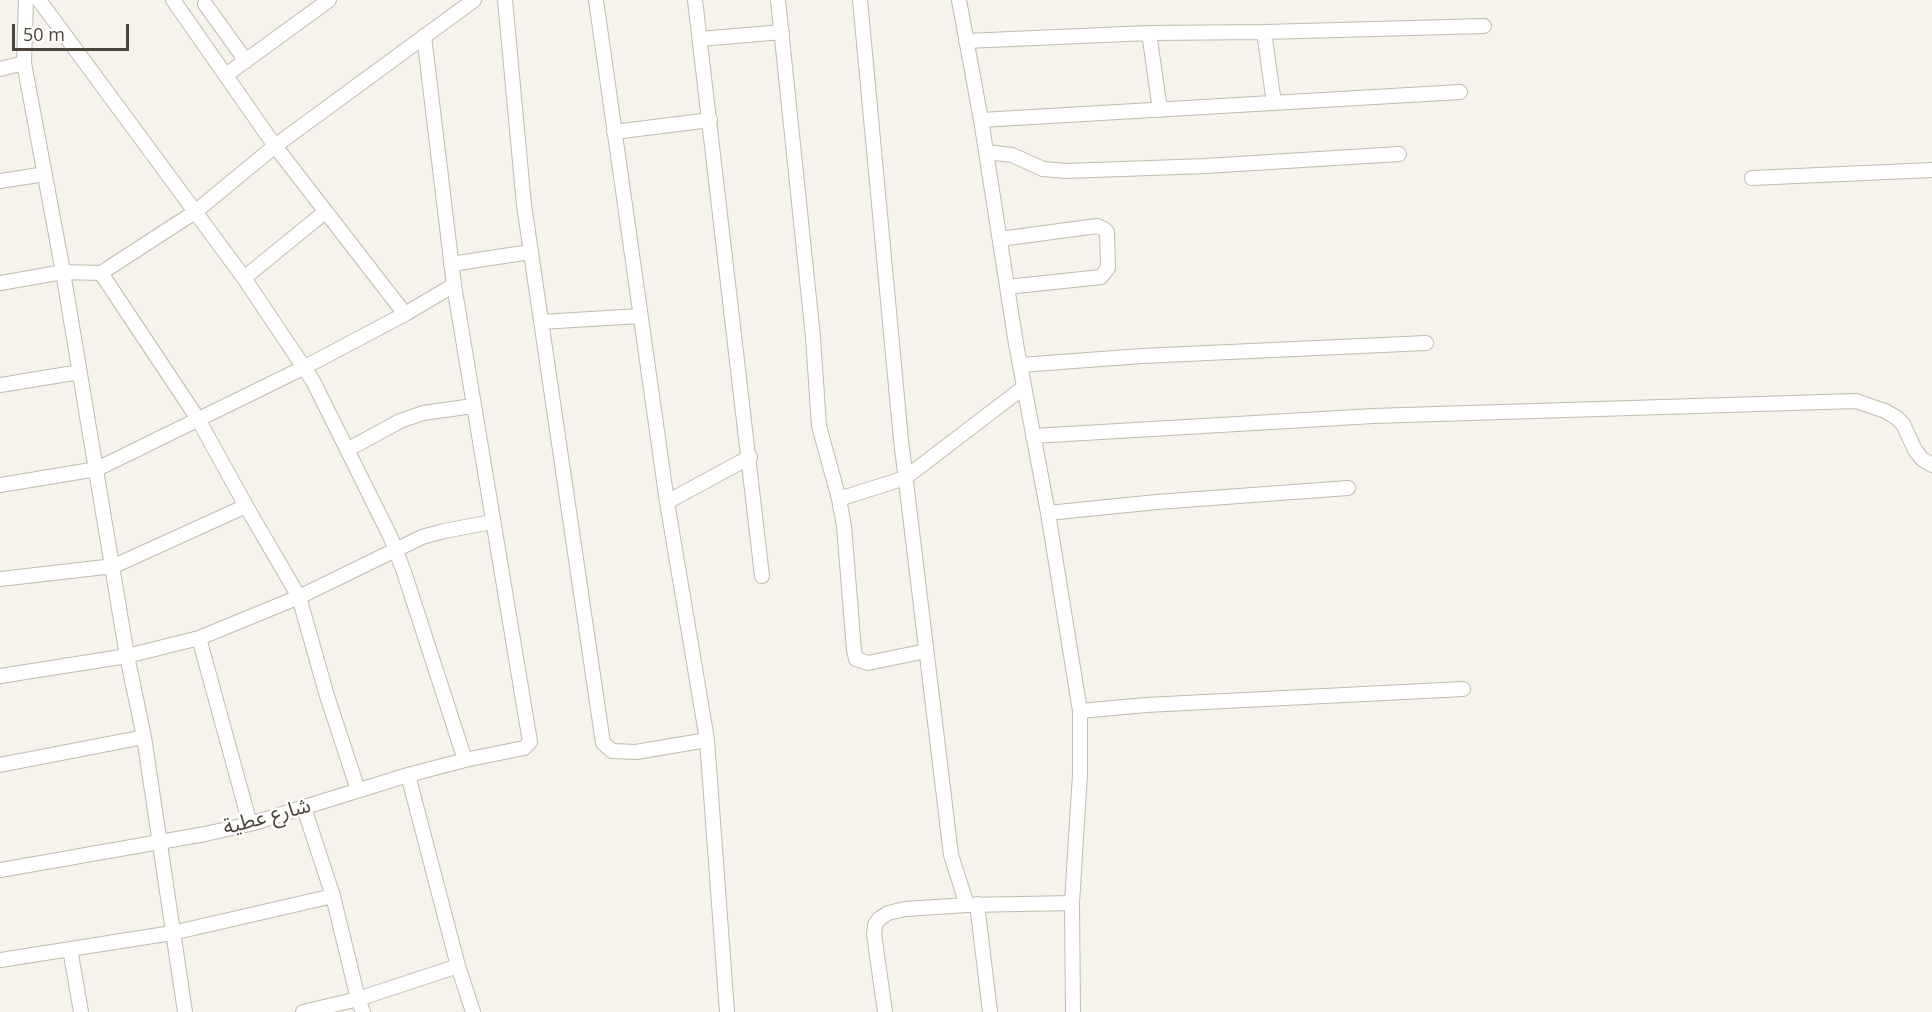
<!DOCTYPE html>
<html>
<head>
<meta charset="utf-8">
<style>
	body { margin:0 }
	#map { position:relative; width:1932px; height:1012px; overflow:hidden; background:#f6f3ec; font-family:"Open Sans",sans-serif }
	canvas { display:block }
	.scale { position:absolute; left:12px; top:24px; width:117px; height:27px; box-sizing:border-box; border:3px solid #4b4439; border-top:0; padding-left:8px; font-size:18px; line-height:21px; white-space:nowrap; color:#4b4439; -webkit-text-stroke:4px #fff; paint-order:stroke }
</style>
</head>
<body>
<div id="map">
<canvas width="1932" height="1012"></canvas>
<div class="scale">50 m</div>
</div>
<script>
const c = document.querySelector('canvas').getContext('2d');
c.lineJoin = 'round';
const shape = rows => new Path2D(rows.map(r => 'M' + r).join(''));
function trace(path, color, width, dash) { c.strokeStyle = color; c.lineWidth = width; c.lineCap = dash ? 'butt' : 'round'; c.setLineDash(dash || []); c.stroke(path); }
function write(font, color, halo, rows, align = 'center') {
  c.font = font + ' "Open Sans","Noto Sans Arabic",sans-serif'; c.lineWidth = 5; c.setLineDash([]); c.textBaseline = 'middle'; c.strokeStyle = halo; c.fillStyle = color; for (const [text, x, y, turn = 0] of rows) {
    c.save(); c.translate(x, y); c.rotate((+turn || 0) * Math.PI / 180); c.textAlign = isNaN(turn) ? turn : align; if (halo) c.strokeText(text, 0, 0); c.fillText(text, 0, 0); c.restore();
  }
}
const minor = shape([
	[26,0,24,63,63,272,127,656,144,737,185,1012],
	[39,0,244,278,313,381,391,538,404,572,465,760],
	[173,0,275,146,405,314],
	[505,0,524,205,603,743,612,751,636,752,707,740,667,502,596,0],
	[695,0,762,576],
	[778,0,813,337,819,426,839,499,844,526,854,650,856,659,868,663,926,651],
	[860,0,901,440,951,855,967,905,1072,903],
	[959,0,981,120,1016,344,1048,513,1080,711,1080,774,1072,903,1073,1012],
	[205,4,246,61],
	[1264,32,1274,103],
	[1149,33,1160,110],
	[700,39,782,32],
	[966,41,1149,33,1264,32,1484,26],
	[0,69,24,63],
	[226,75,329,0],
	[981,120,1460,92],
	[614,132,710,120],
	[986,152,1012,155,1043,169,1066,171,1206,166,1399,154],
	[1752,178,1932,170],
	[0,181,45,174],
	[1000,239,1097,226,1104,229,1107,232,1108,268,1101,277,1007,287],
	[451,264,530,252],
	[101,273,198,419,246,506,299,597,327,696,358,790],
	[244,278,325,212],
	[0,283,63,272,101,273,195,212,275,146,474,0],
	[541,322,640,316],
	[1020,365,1142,356,1426,343],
	[0,385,80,372],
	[1033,436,1373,416,1856,401,1885,411,1897,418,1903,424,1915,450,1922,459,1932,465],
	[347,450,400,421,423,413,473,406],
	[0,485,97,469,305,367,405,314,454,285],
	[839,499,905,478,1024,387],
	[667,502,750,457],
	[1048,513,1157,502,1348,488],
	[0,579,114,566,246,506],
	[199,638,250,824],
	[0,676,127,656,199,638,299,597,422,537,444,531,492,522],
	[1080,711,1146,705,1463,689],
	[707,740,727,1012],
	[0,765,144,737],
	[408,775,458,966,473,1012],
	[304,808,333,896,358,999,458,966],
	[0,870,205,834,250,824,408,775,465,760,524,748,530,742,454,285,424,36],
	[977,904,990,1012],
	[70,949,81,1012],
	[0,960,172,933,333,896],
	[303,1012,358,999,363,1012],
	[885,1012,874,934,875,925,879,919,888,913,905,909,967,905]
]);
trace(minor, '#c2bbae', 16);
trace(minor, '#fff', 14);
write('21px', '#4b4439', '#fff', [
	["شارع عطية",267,817,-15]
]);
</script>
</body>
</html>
